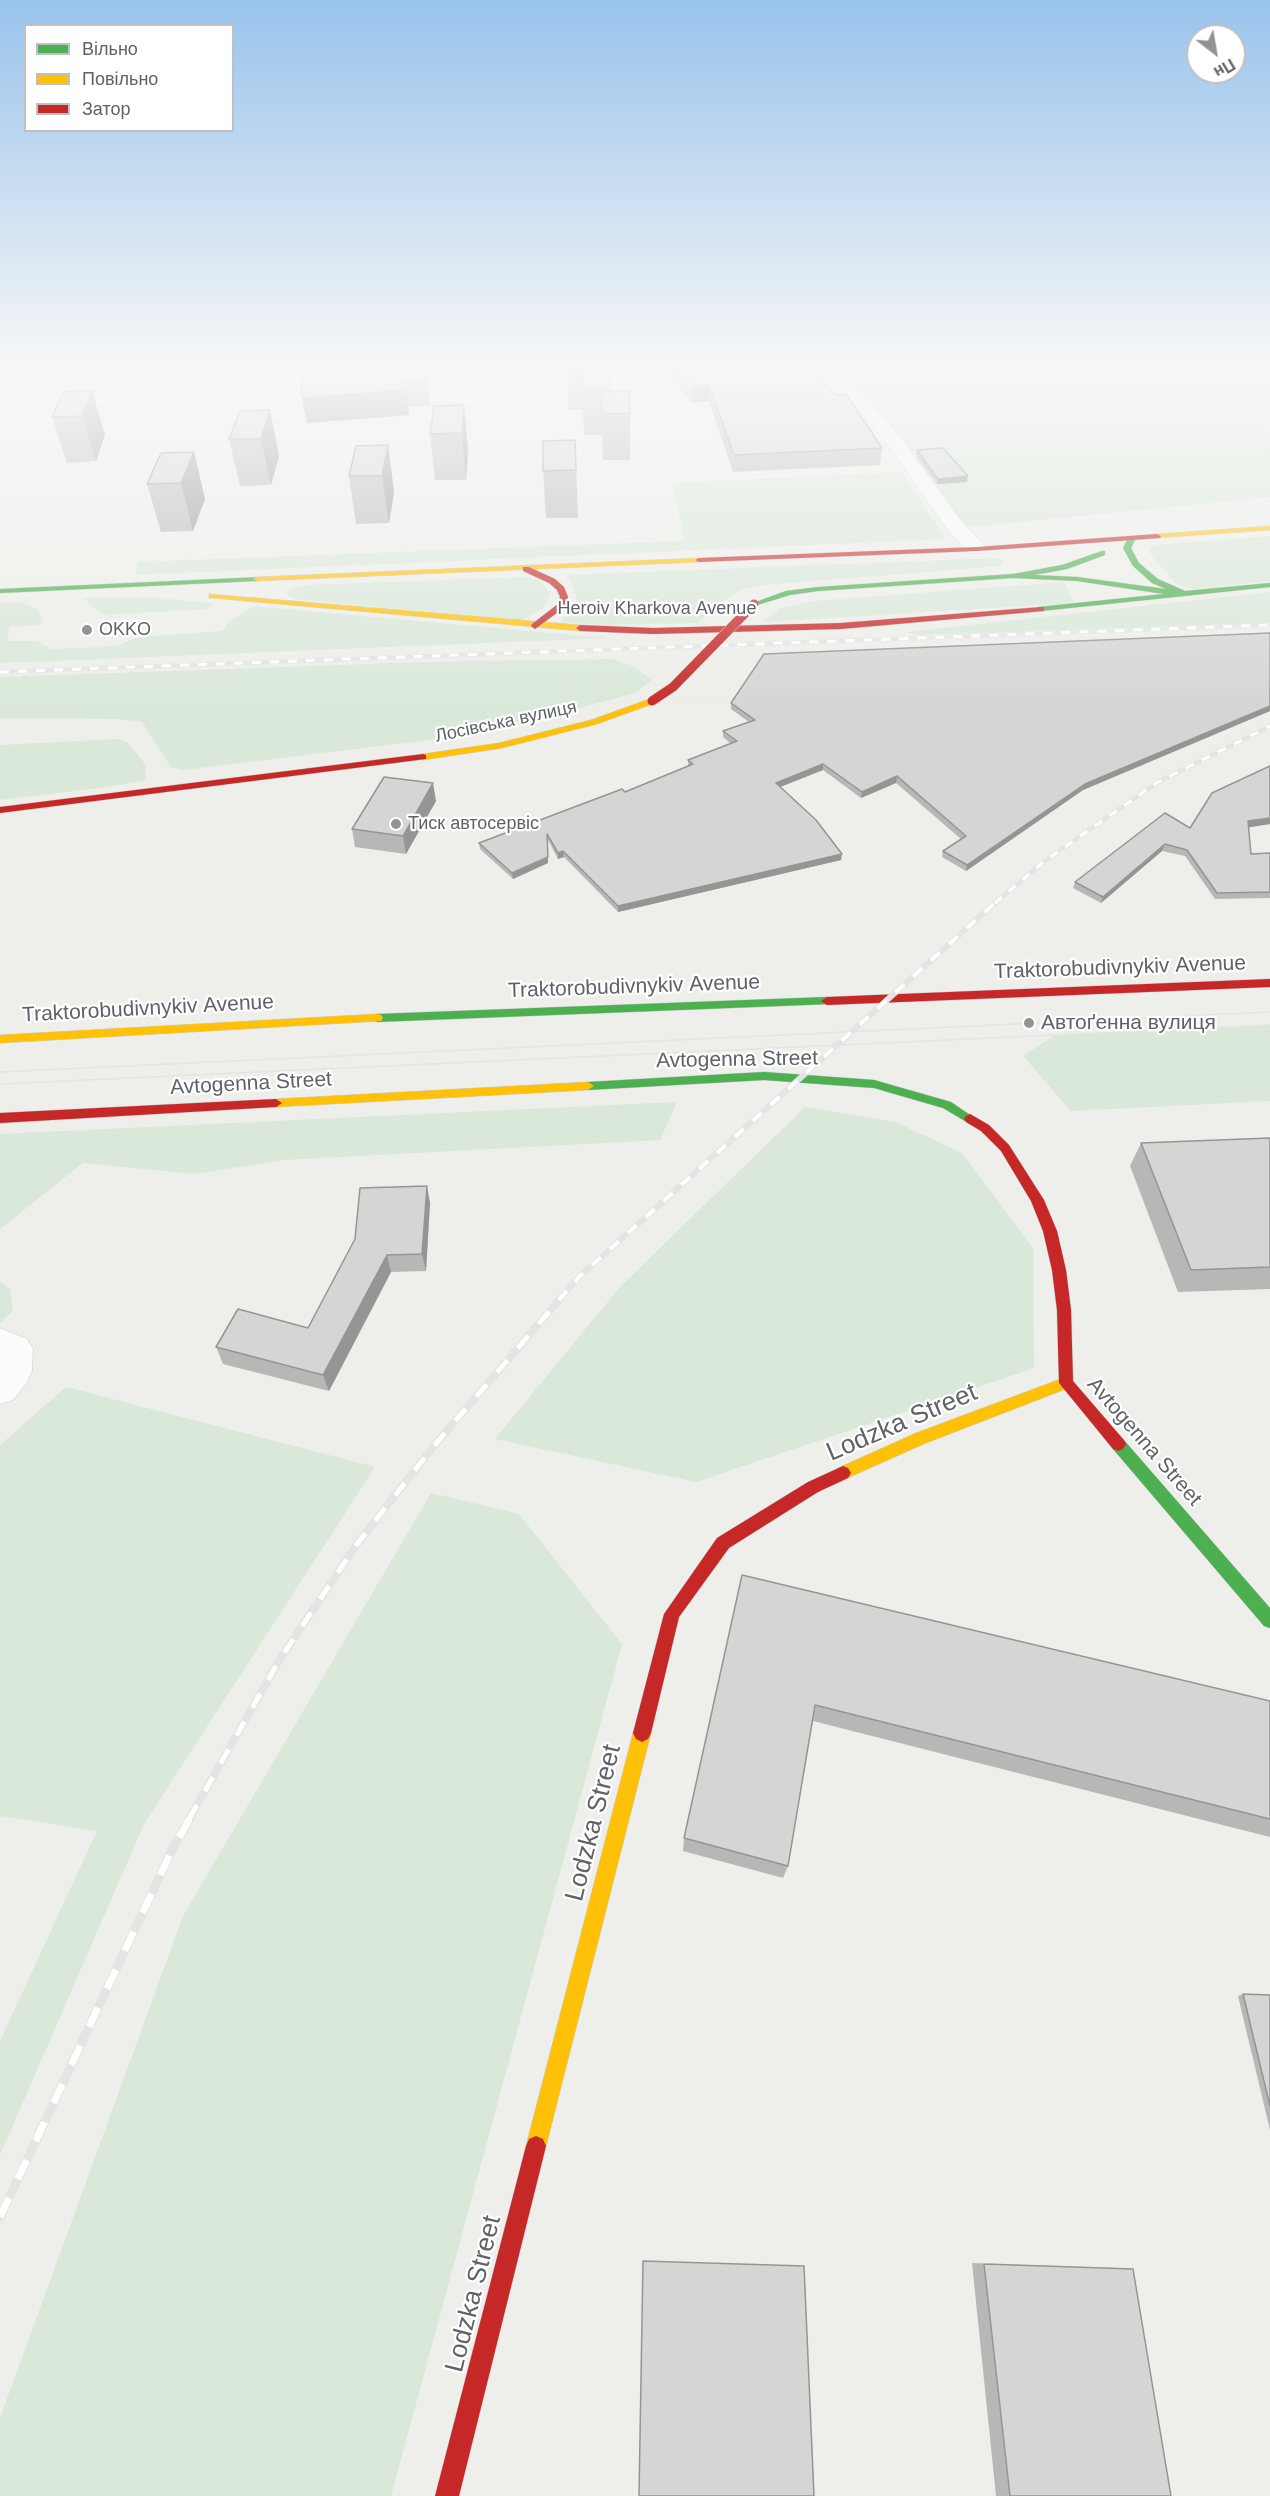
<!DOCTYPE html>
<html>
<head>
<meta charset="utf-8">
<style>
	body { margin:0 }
	#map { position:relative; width:1270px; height:2496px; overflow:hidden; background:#eeeeea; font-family:Arial,sans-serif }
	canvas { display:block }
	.legend { position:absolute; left:24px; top:24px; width:210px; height:108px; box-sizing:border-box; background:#fff; border:2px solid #bfc0c2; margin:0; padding:8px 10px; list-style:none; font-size:18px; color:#5f6267 }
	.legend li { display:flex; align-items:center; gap:12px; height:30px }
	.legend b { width:30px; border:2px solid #bfc0c2 }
	.north { position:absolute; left:1186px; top:24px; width:60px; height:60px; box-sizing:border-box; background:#fff; border:2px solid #bfc0c2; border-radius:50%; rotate:149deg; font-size:16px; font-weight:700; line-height:24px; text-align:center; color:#5f6267 }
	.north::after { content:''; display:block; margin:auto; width:21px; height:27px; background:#919395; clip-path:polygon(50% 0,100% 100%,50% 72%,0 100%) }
</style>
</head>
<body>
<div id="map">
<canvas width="1270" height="2496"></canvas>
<ul class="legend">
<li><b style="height:8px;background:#4caf50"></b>Вільно</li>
<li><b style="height:8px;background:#ffc107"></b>Повільно</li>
<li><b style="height:8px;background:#c62828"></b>Затор</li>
</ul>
<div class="north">Пн</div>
</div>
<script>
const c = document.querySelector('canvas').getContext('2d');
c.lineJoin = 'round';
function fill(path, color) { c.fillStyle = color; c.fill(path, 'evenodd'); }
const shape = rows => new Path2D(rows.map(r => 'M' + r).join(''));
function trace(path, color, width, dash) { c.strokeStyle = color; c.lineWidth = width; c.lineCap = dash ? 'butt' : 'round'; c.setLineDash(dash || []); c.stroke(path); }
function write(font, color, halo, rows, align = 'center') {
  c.font = font + ' Arial,sans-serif'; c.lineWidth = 4.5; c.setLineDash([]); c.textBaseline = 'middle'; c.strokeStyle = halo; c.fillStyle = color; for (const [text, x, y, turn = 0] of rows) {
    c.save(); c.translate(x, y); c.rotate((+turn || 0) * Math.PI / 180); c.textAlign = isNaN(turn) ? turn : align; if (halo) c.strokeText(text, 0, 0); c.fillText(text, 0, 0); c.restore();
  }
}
fill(shape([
	[832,364,1262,364,1270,369,1270,497,962,528],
	[901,472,946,539,135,575,138,562,684,541,673,483],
	[1270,536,1270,581,1195,589,1182,586,1175,583,1149,552,1151,547,1158,545],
	[995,558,1004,561,1002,566,764,585,742,589,712,608,698,623,605,625,560,622,570,613,576,599,574,588,567,575],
	[527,577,538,580,551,593,543,608,522,620,294,599,287,594,290,589,303,585],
	[1064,582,1075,603,764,622,780,608,814,601],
	[1270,592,1270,623,916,635,906,632],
	[84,598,153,598,213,603,209,609,102,615],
	[19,602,38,609,43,619,40,625,10,627,7,641,37,641,52,649,117,646,138,637,222,631,229,621,254,606,608,638,0,663,0,603],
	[612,659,633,666,652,680,635,693,487,733,183,770,171,767,142,722,119,719,0,718,0,677,423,662],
	[119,739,127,742,146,765,145,780,107,787,0,800,0,745],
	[1270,1025,1270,1101,1071,1111,1023,1056,1055,1035],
	[677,1102,660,1140,284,1160,194,1174,83,1163,0,1229,0,1134],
	[805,1107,895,1122,962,1153,1033,1248,1034,1368,696,1482,495,1439,620,1287],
	[0,1282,10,1289,13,1310,0,1323],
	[66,1387,375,1467,144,1824,0,2155,0,2041,97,1831,0,1816,0,1445],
	[431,1493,519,1514,622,1644,391,2496,0,2496,0,2418,183,1916]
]), '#d9e8d9');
const street = shape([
	[822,364,838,364,903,441,962,522,984,545,986,549,984,553,970,553,948,530,891,449,822,364],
	[0,1328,27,1339,33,1349,32,1371,27,1382,13,1400,0,1404,0,1328]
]);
const fast = shape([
	[1128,538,1135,540,1131,548,1139,563,1158,579,1185,591,1270,583,1270,587,1041,611,1038,611,1038,607,1164,594,1077,581,1013,578,818,591,790,595,754,606,750,604,786,591,818,587,1013,574,1062,565,1102,551,1105,551,1105,555,1067,569,1034,575,1077,577,1166,589,1152,583,1133,566,1123,548,1128,538],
	[260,577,260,581,257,581,0,593,0,589,260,577],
	[827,997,833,1001,831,1004,377,1022,371,1018,377,1014,827,997],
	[764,1072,874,1080,951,1102,976,1119,970,1124,943,1108,874,1088,764,1080,588,1090,582,1086,588,1082,764,1072],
	[1118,1437,1123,1439,1270,1608,1270,1628,1264,1626,1113,1449,1110,1444,1113,1439,1118,1437]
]);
const slow = shape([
	[1270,526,1270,530,1157,538,1153,536,1157,534,1270,526],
	[699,558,703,560,702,562,257,581,253,579,257,577,699,558],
	[209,594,580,625,584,628,580,631,212,598,209,598,209,594],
	[652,698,657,701,655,703,597,724,502,748,423,760,418,757,423,754,499,743,591,720,652,698],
	[377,1014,381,1015,383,1018,381,1021,0,1043,0,1035,377,1014],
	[588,1082,594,1086,588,1090,276,1107,270,1103,276,1099,588,1082],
	[1066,1377,1071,1379,1073,1383,1071,1387,926,1443,843,1480,838,1478,835,1473,838,1468,916,1433,1066,1377],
	[642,1724,648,1727,651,1733,546,2146,543,2153,536,2156,529,2153,526,2146,633,1733,636,1727,642,1724]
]);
const jam = shape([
	[1157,534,1161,536,1160,538,977,551,699,562,695,560,699,558,977,547,1157,534],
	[523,567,529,567,555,579,564,587,568,597,565,607,535,629,531,626,532,624,558,604,560,597,557,590,549,583,523,571,523,567],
	[1041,607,1044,607,1044,611,841,629,653,634,580,631,576,628,580,625,653,628,841,623,1041,607],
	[423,754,426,755,426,759,0,813,0,807,423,754],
	[1270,979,1270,987,827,1005,821,1001,827,997,1270,979],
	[276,1099,282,1103,276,1107,0,1123,0,1113,276,1099],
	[970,1114,989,1125,1009,1145,1044,1200,1057,1231,1066,1270,1071,1310,1073,1381,1123,1439,1126,1444,1123,1449,1118,1451,1113,1449,1059,1383,1057,1310,1052,1270,1043,1231,1031,1201,1001,1151,981,1131,966,1122,964,1119,966,1116,970,1114],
	[843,1466,848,1468,851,1473,848,1478,818,1492,729,1548,679,1617,651,1733,648,1739,642,1742,636,1739,633,1733,664,1614,717,1538,808,1482,843,1466],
	[536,2136,543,2139,546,2146,459,2496,435,2496,526,2146,529,2139,536,2136]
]);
trace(street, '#cbcccb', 1);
trace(fast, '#cacaca', 1);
trace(slow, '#cacaca', 1);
trace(jam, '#cacaca', 1);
fill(street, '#fcfcfc');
fill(fast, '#4caf50');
fill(slow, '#ffc107');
fill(jam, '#c62828');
trace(shape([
	[0,1072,1270,1012],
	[0,1084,1270,1025]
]), '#e4e4e3', 1.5);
const railFar3 = shape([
	[0,672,1270,625],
	[995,903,1046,860,1158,782,1270,726]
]);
const railFar2 = shape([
	[559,1300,578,1278,997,901]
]);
const railFar1 = shape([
	[189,1819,280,1659,357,1544,433,1447,560,1299]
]);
const rail = shape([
	[0,2217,172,1850,190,1818]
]);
trace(railFar3, '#e4e4e3', 4.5);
trace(railFar2, '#e4e4e3', 6);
trace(railFar1, '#e4e4e3', 8);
trace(rail, '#e4e4e3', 9);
trace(railFar3, '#fff', 3, [9]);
trace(railFar2, '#fff', 4, [12]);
trace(railFar1, '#fff', 5, [16]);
trace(rail, '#fff', 7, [21]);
const jamBridge = shape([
	[652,701,673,687,754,604]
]);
trace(jamBridge, '#cacaca', 10, []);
trace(jamBridge, '#c62828', 9);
fill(shape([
	[300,364,427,381,430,406,408,407,409,415,307,423,302,398],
	[513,364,561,364,559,377],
	[567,364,594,364,594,369,610,368,610,391,630,414,630,460,603,460,602,435,584,435,583,410,568,410],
	[660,364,809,364,882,448,880,465,733,472,709,401,692,403],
	[92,391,105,435,96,461,67,463,52,417],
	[464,405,468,451,466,480,435,480,430,434],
	[270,410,279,456,271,485,240,486,229,439],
	[575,440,578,518,546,518,543,471],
	[388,445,394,492,389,523,356,524,349,476],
	[917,450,967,482,937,484,916,456],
	[194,452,205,499,193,531,161,532,147,484],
	[1270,633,1270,711,1083,790,966,871,942,857,943,851,961,839,896,783,861,798,823,770,780,787,841,860,618,912,564,857,558,859,548,840,548,863,513,879,480,849,479,843,625,792,688,766,688,760,731,744,723,737,723,731,749,722,731,709,731,703],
	[1270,766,1270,824,1248,827,1251,854,1270,853,1270,898,1215,899,1185,856,1162,851,1101,903,1073,888,1075,882,1190,828],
	[436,801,406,854,355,847,352,829],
	[1270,1138,1270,1289,1178,1292,1130,1166,1141,1143],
	[430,1203,426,1271,391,1272,329,1391,223,1364,216,1347,308,1328,355,1239],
	[742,1575,1270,1701,1270,1837,813,1721,788,1866,783,1878,683,1851,684,1838],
	[1243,1994,1270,1995,1270,2130,1238,1996],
	[972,2263,1133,2269,1171,2496,996,2496]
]), '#b7b7b5');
fill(shape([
	[170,364,224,364,171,369],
	[559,364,561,364,559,377],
	[709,385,709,401,692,403,692,386],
	[406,390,409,415,307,423,302,398],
	[92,391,105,435,96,461,82,416],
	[464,405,468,451,466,480,462,433],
	[270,410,279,456,271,485,261,439],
	[388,445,394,492,389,523,382,476],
	[194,452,205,499,193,531,181,483],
	[968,476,967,482,937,484,938,479],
	[1270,706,1270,711,1083,790,966,871,967,865,1085,784],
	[823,764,823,770,775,789,776,783],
	[897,776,896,783,861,798,862,792],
	[433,783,436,801,406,854,403,836],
	[1270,818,1270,824,1245,828,1248,821],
	[547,834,548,863,513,879,512,873],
	[1165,844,1162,851,1101,903,1103,897],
	[563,851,564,857,558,859,558,853],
	[842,854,841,860,618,912,618,906],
	[427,1186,430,1203,426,1271,422,1254],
	[387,1255,391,1272,329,1391,323,1375]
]), '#959594');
const building = shape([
	[300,364,423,364,427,381,404,383,406,390,302,398,300,364],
	[567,364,593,364,593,366,567,366,567,364],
	[674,364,809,364,835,395,846,394,882,448,734,455,709,385,692,386,674,364],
	[610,368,610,390,583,390,583,369,610,368],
	[92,391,82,416,52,417,63,392,92,391],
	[629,391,630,414,602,414,602,392,629,391],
	[464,405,462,433,430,434,434,406,464,405],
	[270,410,261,439,229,439,240,411,270,410],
	[575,440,576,470,543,471,543,441,575,440],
	[388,445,382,476,349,476,356,446,388,445],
	[943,448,968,476,938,479,917,450,943,448],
	[194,452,181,483,147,484,161,453,194,452],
	[1270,633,1270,706,1085,784,967,865,943,851,966,836,897,776,862,792,823,764,776,783,816,820,842,854,618,906,563,851,558,853,547,834,548,857,512,873,479,843,622,789,625,792,693,764,688,760,737,741,723,731,755,720,731,703,764,654,1270,633],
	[1270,766,1270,818,1248,821,1251,854,1270,853,1270,892,1217,893,1187,850,1165,844,1103,897,1075,882,1165,813,1190,828,1212,793,1270,766],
	[384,777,433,783,403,836,352,829,384,777],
	[1270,1138,1270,1267,1191,1270,1141,1143,1270,1138],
	[427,1186,422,1254,387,1255,323,1375,216,1347,238,1309,308,1328,355,1239,360,1188,427,1186],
	[742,1575,1270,1701,1270,1819,815,1705,788,1866,684,1838,742,1575],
	[1243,1994,1270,1995,1270,2106,1243,1994],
	[643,2261,804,2266,814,2496,639,2496,643,2261],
	[984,2264,1133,2269,1171,2496,1010,2496,984,2264]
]);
fill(building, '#d5d5d3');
trace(building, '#959594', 1.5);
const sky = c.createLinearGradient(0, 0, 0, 714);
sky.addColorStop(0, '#99c3ec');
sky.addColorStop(0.51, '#f7f7f6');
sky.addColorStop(1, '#f7f7f600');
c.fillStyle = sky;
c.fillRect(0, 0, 1270, 714);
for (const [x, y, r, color] of [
	[87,630,6,"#919395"],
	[396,824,6,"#919395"],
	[1029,1023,6,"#919395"]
]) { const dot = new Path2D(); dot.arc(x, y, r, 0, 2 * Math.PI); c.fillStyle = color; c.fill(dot); trace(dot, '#fff', 2); }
write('18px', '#5f6267', '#fff', [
	["Heroiv Kharkova Avenue",657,609],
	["Лосівська вулиця",506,722,-12]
]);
write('18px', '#5f6267', '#fff', [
	["OKKO",99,630],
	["Тиск автосервіс",408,824]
], 'left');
write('21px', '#5f6267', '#fff', [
	["Traktorobudivnykiv Avenue",1120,968,-2],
	["Traktorobudivnykiv Avenue",634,987,-2],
	["Traktorobudivnykiv Avenue",148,1009,-3],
	["Avtogenna Street",737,1060,-1],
	["Avtogenna Street",251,1084,-3],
	["Avtogenna Street",1144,1442,49]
]);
write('21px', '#5f6267', '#fff', [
	["Автоґенна вулиця",1041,1023]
], 'left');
write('26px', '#5f6267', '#fff', [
	["Lodzka Street",902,1423,-23],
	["Lodzka Street",594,1823,-76],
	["Lodzka Street",474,2294,-76]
]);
</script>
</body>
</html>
